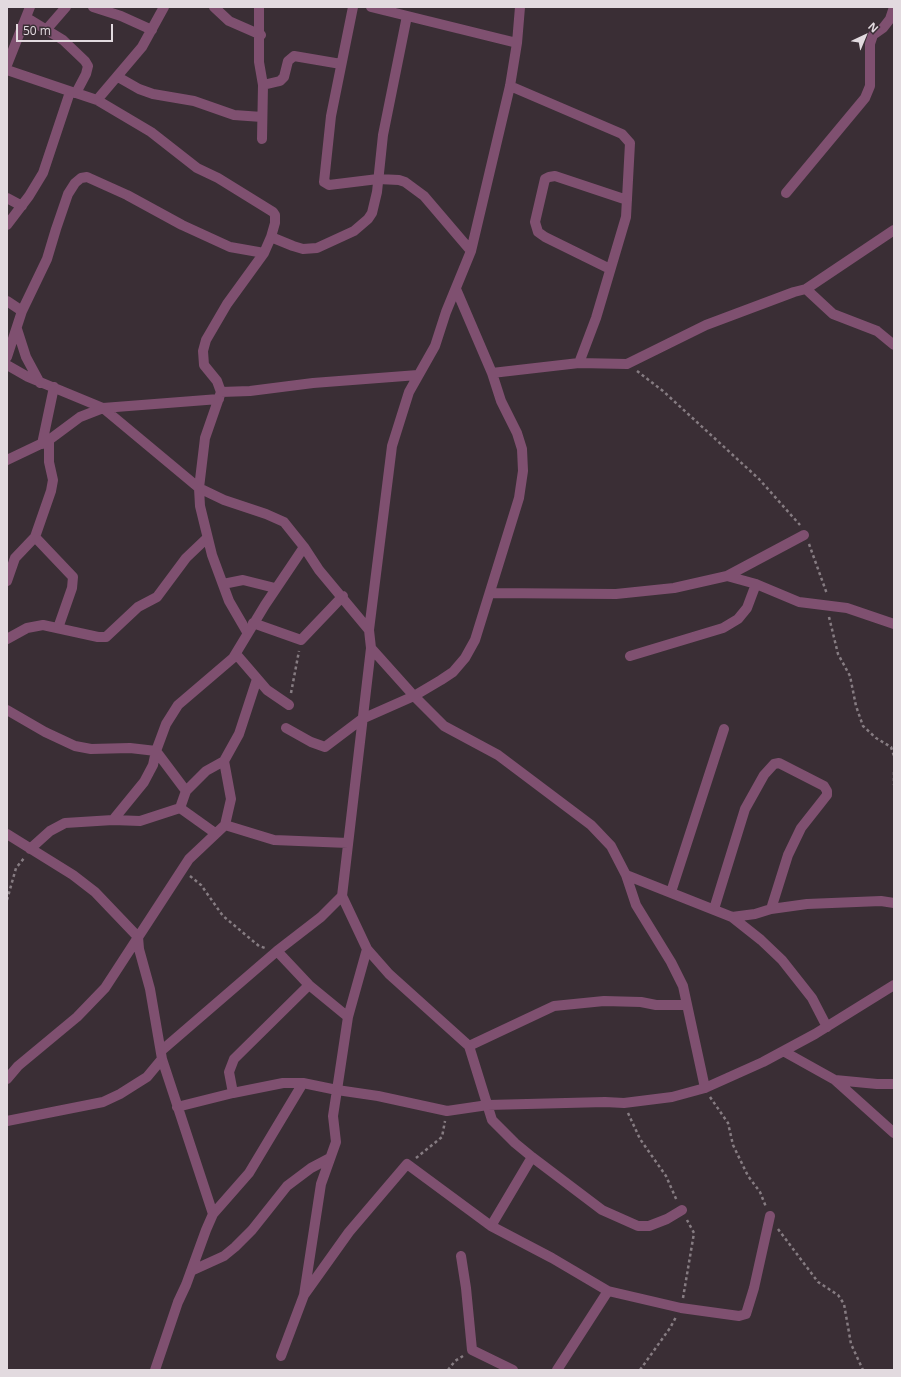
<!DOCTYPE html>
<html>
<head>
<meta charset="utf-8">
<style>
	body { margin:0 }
	#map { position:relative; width:901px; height:1377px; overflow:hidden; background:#3a2e35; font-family:"Open Sans",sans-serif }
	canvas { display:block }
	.frame { position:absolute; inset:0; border:8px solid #e2dadf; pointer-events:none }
	.north { position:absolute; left:845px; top:16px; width:40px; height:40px; -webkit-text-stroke:3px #3a2e35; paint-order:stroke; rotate:44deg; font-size:11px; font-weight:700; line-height:16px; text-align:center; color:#e2dadf }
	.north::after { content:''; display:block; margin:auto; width:14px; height:18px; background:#e2dadf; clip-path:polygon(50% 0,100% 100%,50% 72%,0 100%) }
	.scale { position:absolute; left:16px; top:24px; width:97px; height:18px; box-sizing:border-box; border:2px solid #e2dadf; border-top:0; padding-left:5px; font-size:12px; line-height:14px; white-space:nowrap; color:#e2dadf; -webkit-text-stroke:3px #3a2e35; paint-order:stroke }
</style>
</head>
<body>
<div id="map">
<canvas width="901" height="1377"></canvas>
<div class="frame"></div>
<div class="north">N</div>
<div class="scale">50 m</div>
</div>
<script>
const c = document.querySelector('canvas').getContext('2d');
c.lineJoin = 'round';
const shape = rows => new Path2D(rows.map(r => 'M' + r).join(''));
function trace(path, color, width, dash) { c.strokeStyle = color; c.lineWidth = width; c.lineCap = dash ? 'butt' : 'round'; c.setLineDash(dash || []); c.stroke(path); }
trace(shape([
	[637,371,663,391,759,479,800,525],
	[809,544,827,594],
	[829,617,838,654,850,676,856,706,863,726,876,738,891,747,894,756],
	[291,693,299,651],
	[894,772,894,785],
	[190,876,201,885,223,916,259,946,265,948],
	[7,900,16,868,25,857],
	[710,1097,728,1123,733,1145,748,1176,760,1192,766,1207],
	[628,1113,640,1139,666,1176,677,1201],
	[416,1158,442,1137,445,1121],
	[778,1229,818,1282,838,1295,844,1304,851,1344,863,1370],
	[683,1298,694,1233,687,1220],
	[448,1370,455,1361,463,1356],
	[640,1370,670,1328,676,1317]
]), '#867c82', 2.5, [3, 3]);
trace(shape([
	[93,7,121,16,152,30],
	[214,7,229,21,261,35],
	[259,7,259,62,263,85,262,139],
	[353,7,331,116,324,182,329,185,378,179,399,180,405,182,424,196,471,251],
	[371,7,517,43],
	[27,18,63,40,85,61,88,66,86,74,76,93,97,100,151,132,197,168,218,178,273,212,275,215,275,223,271,237,264,253,227,304,206,340,203,351,204,365,217,381,221,392,205,438,199,488,200,506,212,555,229,601,247,632],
	[46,30,66,7],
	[7,65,30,7],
	[7,70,75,93],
	[118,77,139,89,153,94,194,101,234,115,262,117],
	[263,85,280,81,284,77,288,61,294,56,341,64],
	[510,86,622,134,630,143,626,217,596,318,579,363],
	[97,100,142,47,164,7],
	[786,193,865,98,870,86,870,44,873,35,883,28,890,19,894,7],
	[7,198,22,206],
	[7,225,29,196,43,173,70,92],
	[271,237,293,246,303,249,317,248,354,231,368,219,372,213,377,192,383,135,407,16],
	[610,269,545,237,538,232,535,222,545,179,549,177,555,176,627,200],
	[806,289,833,314,877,331,894,345],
	[7,301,22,311],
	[17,329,26,357,40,383],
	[7,357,22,311,47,259,56,229,68,194,75,183,81,178,87,177,127,195,182,225,230,247,264,253],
	[7,365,28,377,103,408,199,488,224,500,266,514,284,522,304,547,319,570,369,630],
	[492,373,579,363,627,364,706,325,794,292,806,289,894,230],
	[221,392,250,391,313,383,418,375],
	[42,444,54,387],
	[7,460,49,440,80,417,103,408,219,399],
	[35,537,73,577,72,588,58,628],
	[727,576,756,584,799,602,847,608,894,624],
	[7,581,15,558,35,537,51,491,53,480,49,462,49,440],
	[223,584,243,580,275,588],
	[491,593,616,594,674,588,727,576,804,535],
	[253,623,301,640,343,596],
	[7,639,27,628,43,625,98,637,106,637,138,607,157,597,186,558,207,538],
	[371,648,414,696,444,726,498,755,591,825,611,846,626,875,636,905,671,962,683,986,705,1088],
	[236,654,267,690,289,705],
	[630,656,723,628,738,619,747,608,756,584],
	[7,710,45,732,75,746,91,749,130,748,156,751,186,791,206,771,224,761,239,734,257,679],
	[286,728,311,742,325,747,362,719,414,696,441,680,453,672,465,658,475,640,519,498,523,471,522,449,517,433,501,401,492,373,456,289],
	[180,808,215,833],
	[113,820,144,782,153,765,156,751,166,724,178,705,233,658,265,605,304,547],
	[225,825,274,840,348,843],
	[7,834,73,875,95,892,138,937,139,949,150,989,162,1059,213,1214],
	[30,849,50,831,65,823,113,820,140,821,180,808,186,791],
	[626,875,732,917,761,940,782,960,812,998,827,1027],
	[671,892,724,729],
	[342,896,367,949,389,974,469,1046,492,1120,515,1143,532,1157,602,1210,638,1226,649,1226,667,1219,682,1210],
	[714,909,745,809,764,775,774,764,779,763,824,786,827,791,827,795,801,828,788,855,771,909],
	[732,917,755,914,771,909,807,904,881,901,894,903],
	[277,951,309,985,348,1017],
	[469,1046,554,1006,604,1001,641,1002,656,1005,686,1005],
	[161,1051,277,951,321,917,342,896,371,648,369,630,392,446,409,392,435,346,446,312,471,251,510,86,517,43,520,7],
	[783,1051,835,1080,877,1084,894,1084],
	[7,1079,18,1066,77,1017,105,988,189,859,225,825,231,799,224,761],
	[835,1080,894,1133],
	[233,1093,229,1072,234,1059,309,985],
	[177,1107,233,1093,283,1083,303,1083,337,1090,348,1017,367,949],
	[7,1121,103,1102,120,1094,139,1082,147,1077,162,1059],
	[491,1226,532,1157],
	[461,1256,466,1288,472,1350,513,1370],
	[191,1271,224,1256,235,1247,252,1230,287,1186,311,1168,330,1158],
	[304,1295,321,1184,336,1142,333,1116,337,1090,378,1096,447,1111,488,1105,605,1102,624,1103,672,1097,705,1088,763,1062,815,1034,894,985],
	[281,1356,304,1295,349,1232,407,1164,491,1226,552,1258,608,1291,681,1308,739,1316,746,1314,754,1288,770,1216],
	[155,1370,178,1302,186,1285,206,1230,213,1214,249,1173,303,1083],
	[557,1370,608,1291]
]), '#7f5070', 10);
</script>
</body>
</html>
